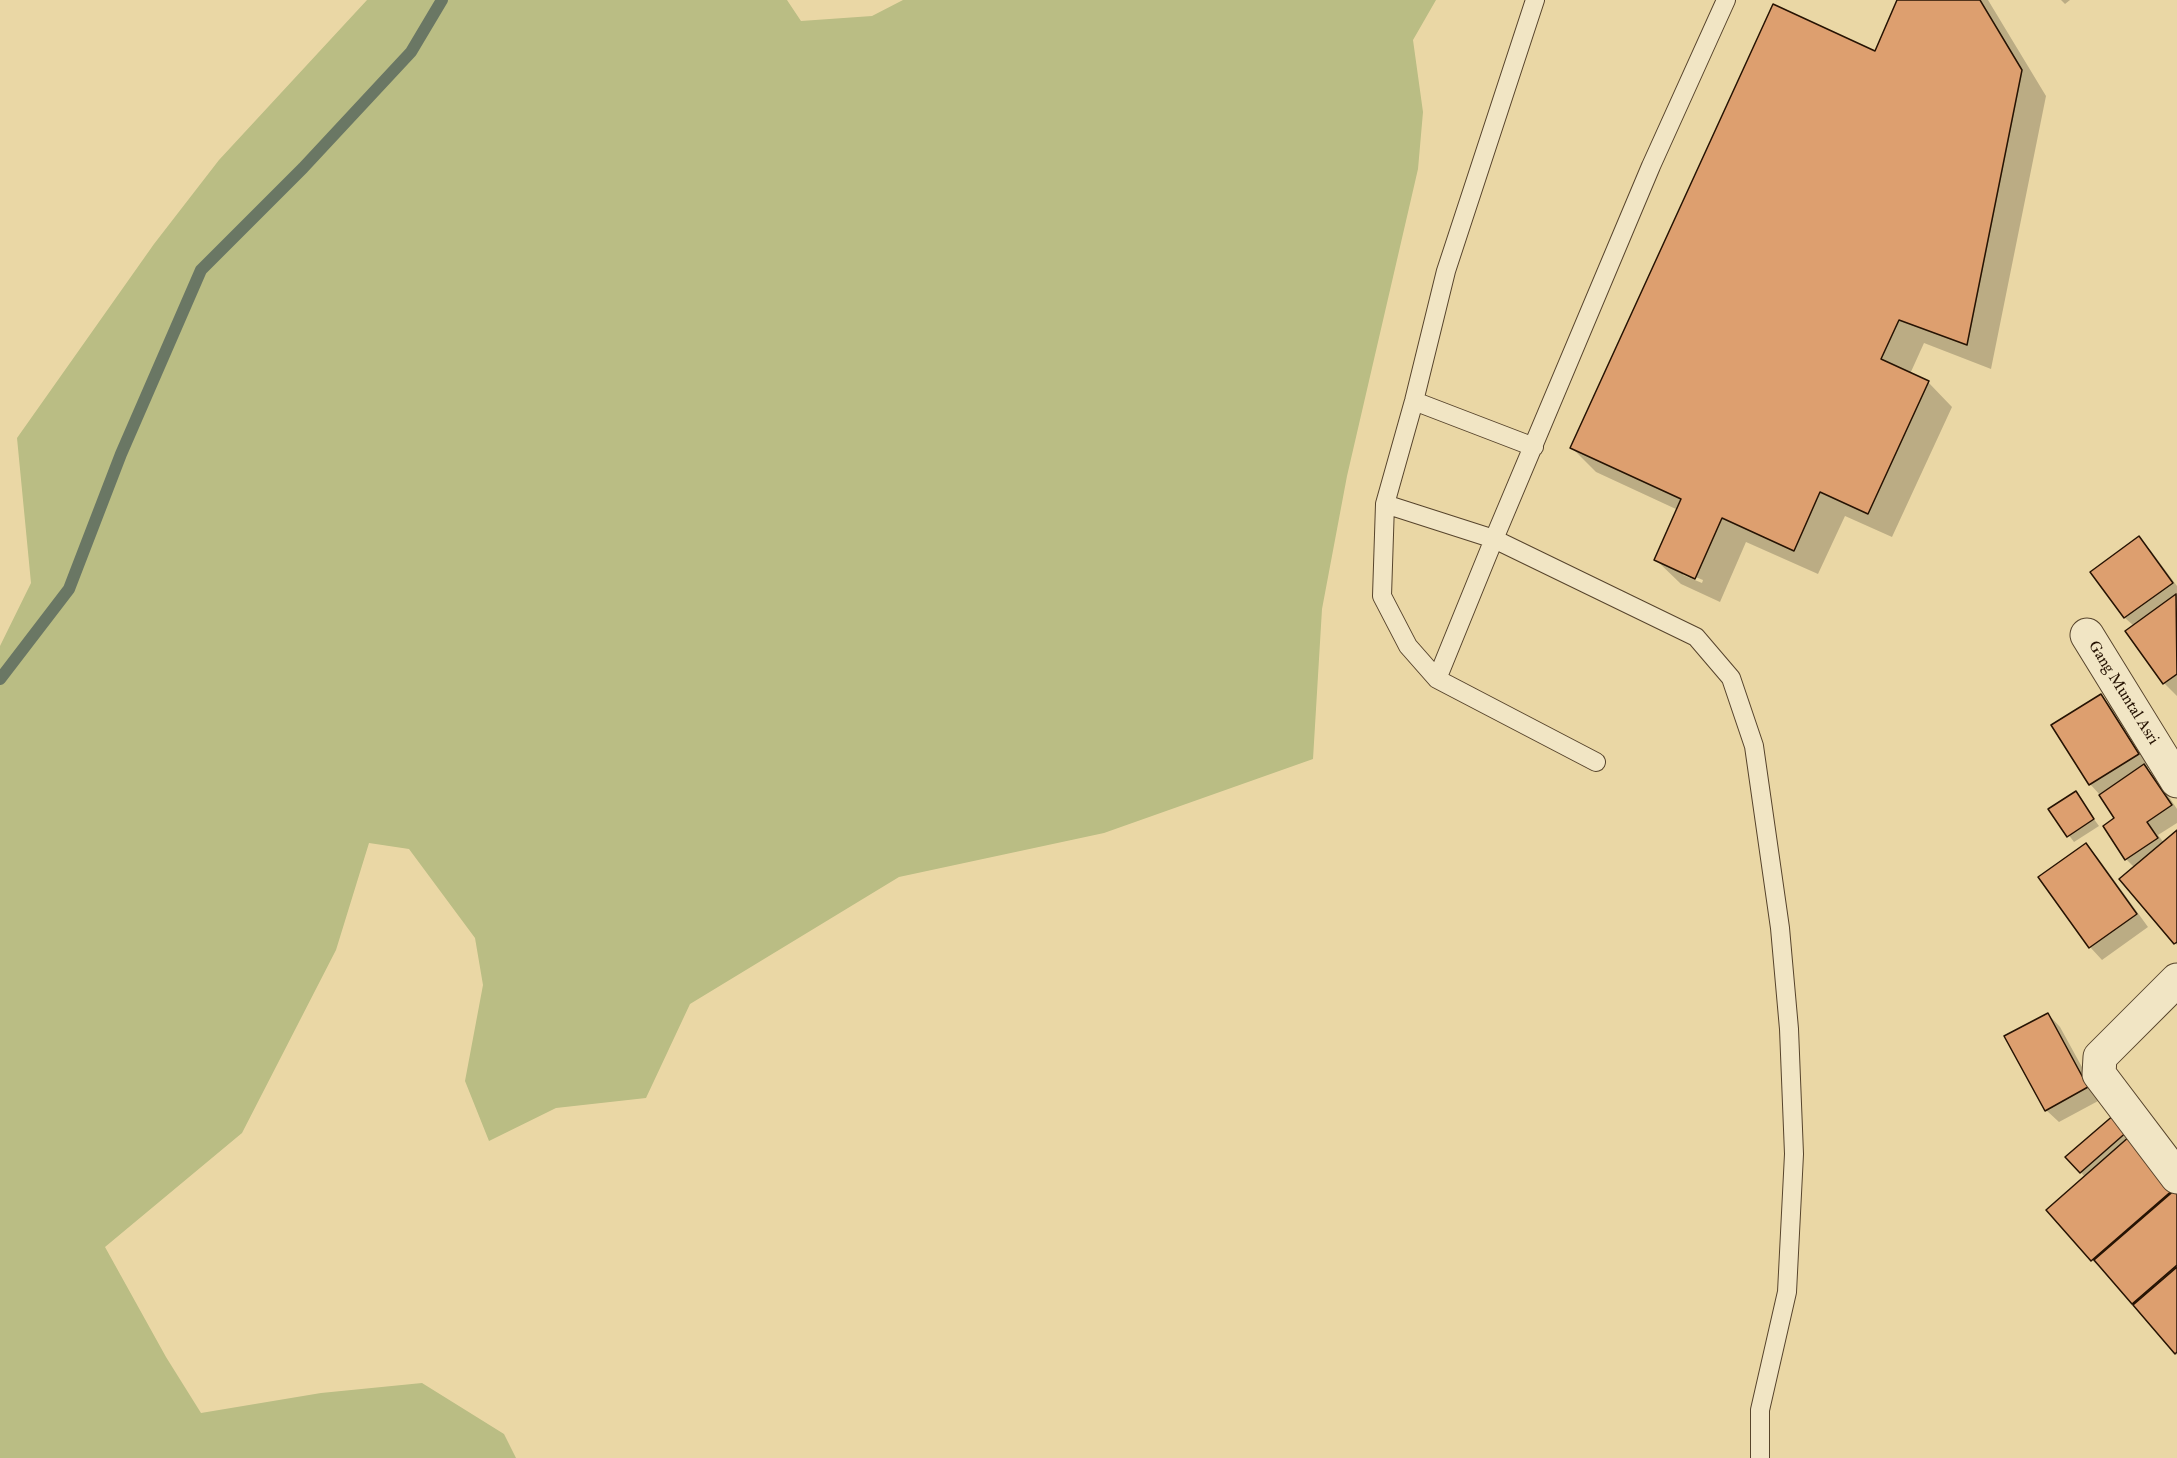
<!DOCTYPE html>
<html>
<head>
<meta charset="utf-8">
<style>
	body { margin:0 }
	canvas { display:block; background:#ead7a5 }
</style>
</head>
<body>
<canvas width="2177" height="1458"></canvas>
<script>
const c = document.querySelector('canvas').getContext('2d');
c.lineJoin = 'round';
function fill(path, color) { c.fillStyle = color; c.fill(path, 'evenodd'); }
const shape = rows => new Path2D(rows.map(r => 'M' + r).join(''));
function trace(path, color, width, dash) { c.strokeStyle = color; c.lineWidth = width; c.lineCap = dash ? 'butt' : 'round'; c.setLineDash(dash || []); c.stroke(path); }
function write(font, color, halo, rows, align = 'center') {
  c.font = font + ' "IM FELL Great Primer",serif'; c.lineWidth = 4.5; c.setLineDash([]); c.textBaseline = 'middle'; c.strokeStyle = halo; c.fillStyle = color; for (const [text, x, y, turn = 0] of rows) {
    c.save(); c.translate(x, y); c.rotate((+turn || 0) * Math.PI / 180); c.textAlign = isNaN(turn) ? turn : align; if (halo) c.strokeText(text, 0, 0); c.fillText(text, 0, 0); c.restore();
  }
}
fill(shape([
	[367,0,787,0,801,21,872,16,903,0,1436,0,1413,40,1423,112,1418,169,1347,476,1322,609,1313,759,1104,833,899,877,690,1004,646,1098,556,1108,489,1141,465,1081,483,985,475,938,409,849,369,843,336,950,242,1133,105,1247,166,1357,201,1413,321,1393,422,1383,504,1434,516,1458,0,1458,0,646,31,583,17,438,154,244,219,160]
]), '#babd84');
fill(shape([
	[1898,0,1988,0,2046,96,1991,369,1924,343,1910,374,1928,382,1952,407,1892,537,1845,516,1818,574,1746,542,1720,602,1681,584,1656,560,1678,510,1596,472,1572,448,1876,53],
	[1683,572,1703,580,1702,583,1683,575],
	[2061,0,2070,0,2065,4],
	[2139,538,2151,551,2177,586,2177,696,2164,683,2127,632,2134,626,2125,618,2092,573],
	[2101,696,2114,709,2150,767,2147,769,2157,779,2177,809,2177,823,2158,835,2164,843,2177,832,2177,945,2122,879,2135,868,2126,859,2116,819,2100,795,2090,784],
	[2075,793,2099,826,2074,842,2050,810],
	[2086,845,2098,858,2148,927,2102,960,2090,947],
	[2048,1014,2060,1027,2100,1100,2059,1122,2046,1110],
	[2115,1116,2177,1189,2177,1355,2112,1279,2092,1260,2048,1210,2085,1177,2067,1157]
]), '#0003');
trace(shape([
	[0,679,69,589,121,454,201,270,303,168,411,52,442,0]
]), '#6a7764', 12);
const building = shape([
	[1897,0,1980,0,2022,70,1967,345,1899,320,1881,359,1929,381,1868,514,1820,492,1794,551,1722,518,1695,579,1654,560,1681,499,1570,448,1773,4,1875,51,1897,0],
	[2139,536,2173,583,2124,618,2090,572,2139,536],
	[2176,594,2177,674,2163,684,2125,631,2176,594],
	[2101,694,2139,754,2089,785,2051,725,2101,694],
	[2144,764,2172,805,2147,822,2158,838,2125,860,2103,826,2114,818,2099,795,2144,764],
	[2076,791,2094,819,2067,837,2048,809,2076,791],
	[2177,830,2177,942,2174,944,2119,879,2177,830],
	[2086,843,2137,914,2089,948,2038,877,2086,843],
	[2048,1013,2088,1087,2045,1111,2004,1036,2048,1013],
	[2115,1114,2129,1130,2080,1173,2065,1157,2115,1114],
	[2130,1136,2175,1188,2091,1261,2046,1210,2130,1136],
	[2177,1188,2177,1265,2132,1304,2094,1260,2177,1188],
	[2177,1267,2177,1352,2175,1354,2133,1305,2177,1267]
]);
fill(building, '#dd9f6f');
trace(building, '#261303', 1.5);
const service = shape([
	[1535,0,1446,271,1414,401,1385,504,1382,596,1408,646,1437,679,1596,762],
	[1414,401,1534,447],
	[1385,504,1494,539,1696,637,1731,678,1754,746,1780,928,1789,1029,1794,1154,1787,1292,1760,1410,1760,1458],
	[1437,679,1494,539,1651,166,1726,0]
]);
const minor = shape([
	[2087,635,2177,781],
	[2177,980,2100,1057,2099,1074,2177,1177]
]);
trace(service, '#57442c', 20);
trace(minor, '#57442c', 35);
trace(service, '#f1e5c4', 18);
trace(minor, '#f1e5c4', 33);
write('16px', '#261303', '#f1e5c4', [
	["Gang Muntal Asri",2123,693,58]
]);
</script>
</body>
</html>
